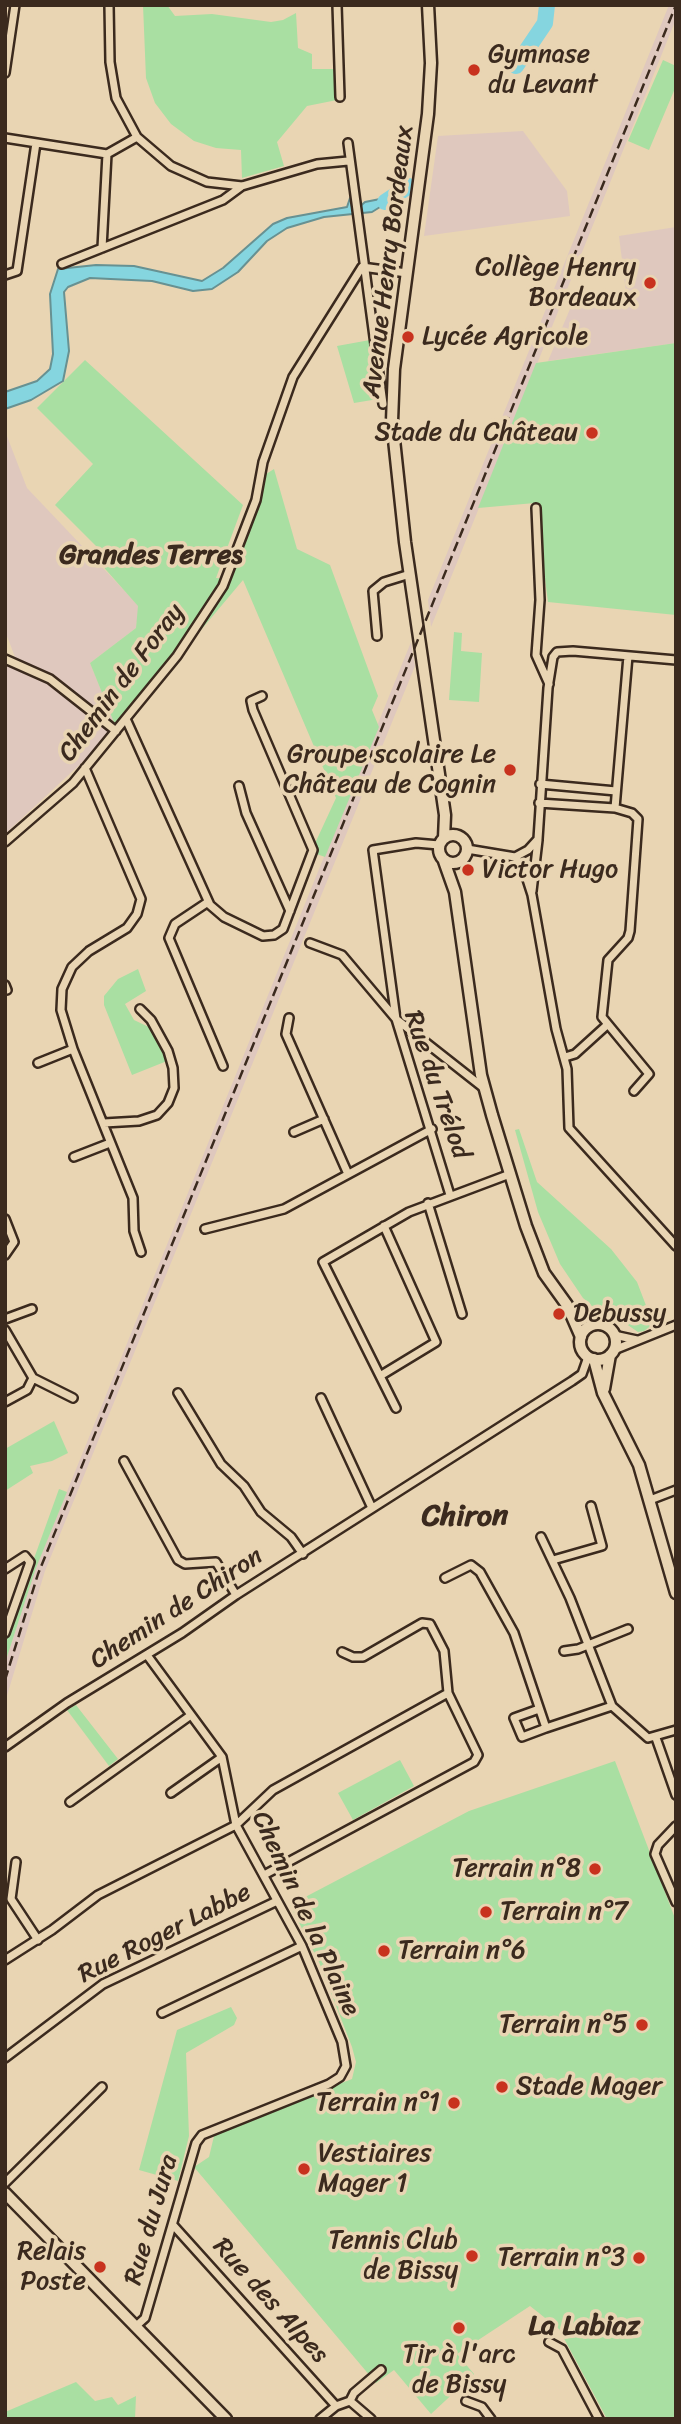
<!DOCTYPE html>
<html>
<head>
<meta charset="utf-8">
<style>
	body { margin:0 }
	#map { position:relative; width:681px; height:2424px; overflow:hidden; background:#e9d5b3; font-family:Sriracha,sans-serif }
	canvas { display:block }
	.frame { position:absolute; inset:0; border:7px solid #3b2a1e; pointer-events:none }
</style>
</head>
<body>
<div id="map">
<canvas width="681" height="2424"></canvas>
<div class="frame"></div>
</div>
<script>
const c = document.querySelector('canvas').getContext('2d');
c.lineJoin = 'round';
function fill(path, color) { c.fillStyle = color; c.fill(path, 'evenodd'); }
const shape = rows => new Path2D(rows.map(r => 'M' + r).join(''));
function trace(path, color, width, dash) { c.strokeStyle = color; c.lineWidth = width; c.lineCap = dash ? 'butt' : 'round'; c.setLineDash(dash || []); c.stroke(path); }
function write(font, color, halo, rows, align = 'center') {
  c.font = font + ' Sriracha,sans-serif'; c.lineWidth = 7; c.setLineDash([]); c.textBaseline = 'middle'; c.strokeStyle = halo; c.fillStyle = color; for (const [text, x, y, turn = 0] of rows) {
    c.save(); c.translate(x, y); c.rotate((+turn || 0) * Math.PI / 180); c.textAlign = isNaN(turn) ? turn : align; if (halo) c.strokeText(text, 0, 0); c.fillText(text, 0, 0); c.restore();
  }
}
fill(shape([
	[669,5,676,5,676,19,431,627,428,600],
	[523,131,567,191,570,216,424,236,438,136],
	[676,227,676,343,548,361,570,309,627,301,619,236],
	[5,431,27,488,139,606,136,628,90,663,117,730,5,834,5,654,15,657,5,631],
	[411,642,415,666,45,1571,5,1702,5,1663,36,1568]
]), '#dfc8be');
fill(shape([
	[143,5,167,5,175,16,212,14,271,22,283,20,296,13,298,48,312,54,312,69,336,69,337,100,307,106,277,142,284,166,242,178,241,150,216,148,194,141,171,124,155,103,146,78],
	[663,60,676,66,676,86,649,150,628,141],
	[370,340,378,399,354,403,337,346],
	[676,343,676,615,548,602,535,503,478,508,536,363],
	[85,360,243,505,216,578,231,579,260,499,263,476,274,469,297,549,330,565,378,696,372,710,379,727,325,857,311,852,336,798,243,580,117,730,90,663,136,628,138,606,99,562,105,555,55,505,93,464,37,408],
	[454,632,462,633,461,651,482,653,479,702,449,700],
	[138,969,146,991,125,1004,134,1020,153,1029,167,1061,132,1075,104,1005,104,996,118,979],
	[519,1129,537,1182,611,1249,637,1282,647,1308,661,1318,644,1331,638,1332,616,1317,594,1308,583,1298,560,1264,538,1212,515,1130],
	[54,1421,68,1453,52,1461,30,1466,33,1473,5,1491,5,1449],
	[59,1489,67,1492,36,1568,5,1663,5,1639],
	[76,1705,118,1759,109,1766,67,1710],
	[400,1760,414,1786,353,1820,338,1793],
	[615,1761,676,1921,676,2419,607,2419,559,2329,530,2306,457,2354,474,2374,431,2414,394,2370,376,2383,194,2167,209,2157,215,2132,352,2079,356,2062,352,2047,319,1962,290,1905,469,1811],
	[231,2007,237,2018,234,2025,186,2053,189,2136,178,2181,139,2170,177,2030],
	[76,2382,95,2401,112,2397,118,2405,136,2396,135,2419,5,2419,5,2412]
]), '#a9dfa2');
const water = shape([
	[396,189,401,194,372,212,324,217,287,228,267,241,238,272,212,289,193,291,152,281,90,278,68,287,64,292,69,351,63,381,31,400,5,409,5,392,37,381,50,369,53,354,50,294,58,269,96,265,134,266,202,281,223,268,273,224,287,218,347,207,350,198,352,207,358,208,365,202,385,198,396,189]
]);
fill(water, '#85d5df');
trace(water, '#679192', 2);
trace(shape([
	[516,66,545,23,547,5],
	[385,202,409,186]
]), '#85d5df', 16);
const minor = shape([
	[109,5,110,62,116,98,137,137,171,166,207,182,242,186,317,164,348,161],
	[337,5,340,97],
	[5,73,15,5],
	[5,138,107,154,137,137],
	[348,143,383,404],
	[102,248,107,154],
	[62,264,223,200,242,186],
	[5,275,17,271,36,143],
	[536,508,540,600,536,655,549,684],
	[377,636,373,591,384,582,410,574],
	[5,659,50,679,116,731],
	[126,719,210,905,224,917,263,936,274,935,283,929,313,850,253,710,251,701,262,696],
	[85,768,141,899,137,914,127,928,89,951,72,967,62,989,61,1010,73,1049,133,1198,134,1231,141,1252],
	[540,784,616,791],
	[239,786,246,813,290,911],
	[539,803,615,808,632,813,638,819,630,931,628,938,608,960,602,1017,649,1074,634,1091],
	[615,808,628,656],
	[5,842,73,783,177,656,223,586,256,500,263,462,293,377,362,267,407,273],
	[439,845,416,843,373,850,396,1019,485,1089],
	[467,849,515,857,523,867,532,895,556,1029,567,1069,569,1128,676,1246],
	[515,857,528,850,538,839,548,688,553,657,557,652,573,651,676,660],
	[532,891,538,840],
	[208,902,175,924,169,938,223,1066],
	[310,943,342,955,396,1019,450,1195],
	[5,985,7,990],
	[289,1018,286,1034,348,1174],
	[565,1057,575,1054,607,1025],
	[38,1063,73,1049],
	[104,1123,139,1121,157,1115,168,1103,174,1088,173,1068,168,1051,151,1020,140,1009],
	[294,1132,324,1119],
	[74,1157,110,1143],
	[428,1203,462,1314],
	[5,1219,14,1242,5,1255],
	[205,1229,284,1209,432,1129],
	[5,1319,32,1309],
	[5,1330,33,1378,73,1398],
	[614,1335,637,1340],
	[614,1350,676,1325],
	[380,1376,436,1342,384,1226],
	[178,1393,221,1464,244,1486,261,1512,291,1537,303,1554],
	[321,1398,372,1508],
	[5,1402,27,1390,33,1378],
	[396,1408,323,1262,409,1212,510,1174],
	[124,1461,178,1560,185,1564,216,1562,236,1595],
	[650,1500,676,1490],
	[541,1537,570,1598,612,1706],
	[553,1560,602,1546,591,1506],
	[5,1569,25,1556,30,1562,5,1633],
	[445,1578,471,1565,480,1572,514,1633,546,1728,612,1706,648,1738,676,1730],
	[564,1651,578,1649,628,1629],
	[539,1709,514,1718,522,1737,546,1728],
	[656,1738,676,1795],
	[5,1747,67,1703,182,1633,236,1595,572,1381,582,1374,588,1357],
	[171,1793,222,1757],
	[70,1802,191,1715],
	[676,1826,658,1845,655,1854,676,1902],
	[16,1862,11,1899,38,1940],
	[264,1875,474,1762,478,1755,448,1693,444,1651,430,1624,422,1623,363,1657,353,1657,342,1652],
	[5,1960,52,1930,98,1895,236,1825,273,1790,448,1693],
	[162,2013,302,1946],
	[5,2058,103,1984,277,1901],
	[5,2183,102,2087],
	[173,2225,336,2406],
	[135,2327,145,2318,196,2143,202,2135,329,2084,340,2077,346,2066,342,2042,302,1946,236,1825,222,1757,147,1655],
	[549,2342,562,2349,599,2419],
	[350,2401,371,2419],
	[466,2401,482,2407,491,2419],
	[320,2419,336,2406,350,2401,354,2393,381,2370]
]);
const secondary = shape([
	[428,5,431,63,428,114,394,369,392,421,405,542,445,815,444,838],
	'439 849a14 14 0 1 1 28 0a14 14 0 1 1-28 0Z',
	[444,861,455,892,481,1075,492,1115,526,1226,544,1273,567,1305,581,1337],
	'580 1342a18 18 0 1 1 36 0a18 18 0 1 1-36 0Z',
	[594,1359,603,1393,639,1465,676,1593],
	[604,1389,610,1355],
	[5,2193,226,2419]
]);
trace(minor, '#3b2a1e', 12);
trace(secondary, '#3b2a1e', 15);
trace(minor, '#e9d5b3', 7);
trace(secondary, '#e9d5b3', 10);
trace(shape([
	[5,1680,38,1574,676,5]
]), '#3b2a1e', 2.5, [10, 5]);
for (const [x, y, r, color] of [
	[474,70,7,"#c8321e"],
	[650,283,7,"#c8321e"],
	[408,337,7,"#c8321e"],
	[592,433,7,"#c8321e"],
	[510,770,7,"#c8321e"],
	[468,870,7,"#c8321e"],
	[559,1314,7,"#c8321e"],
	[595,1869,7,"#c8321e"],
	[486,1912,7,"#c8321e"],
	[384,1951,7,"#c8321e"],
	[642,2025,7,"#c8321e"],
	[502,2087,7,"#c8321e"],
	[454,2103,7,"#c8321e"],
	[304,2169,7,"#c8321e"],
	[472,2256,7,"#c8321e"],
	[639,2258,7,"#c8321e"],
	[100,2267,7,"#c8321e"],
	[459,2328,7,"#c8321e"]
]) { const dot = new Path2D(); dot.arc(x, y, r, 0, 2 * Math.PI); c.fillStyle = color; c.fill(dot); trace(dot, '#e9d5b3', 2.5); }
write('26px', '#3b2a1e', '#e9d5b3', [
	["Gymnase",488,55,"left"],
	["du Levant",488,85,"left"],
	["Collège Henry",636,268],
	["Bordeaux",636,298],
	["Lycée Agricole",422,337,"left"],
	["Stade du Château",578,433],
	["Groupe scolaire Le",496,755],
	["Château de Cognin",496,785],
	["Victor Hugo",482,870,"left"],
	["Debussy",573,1314,"left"],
	["Terrain n°8",581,1869],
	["Terrain n°7",500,1912,"left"],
	["Terrain n°6",398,1951,"left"],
	["Terrain n°5",628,2025],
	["Stade Mager",516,2087,"left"],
	["Terrain n°1",440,2103],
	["Vestiaires",318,2154,"left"],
	["Mager 1",318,2184,"left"],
	["Tennis Club",458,2241],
	["de Bissy",458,2271],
	["Relais",86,2252],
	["Poste",86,2282],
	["Terrain n°3",625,2258],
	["Tir à l'arc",459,2355,"center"],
	["de Bissy",459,2385,"center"]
], 'right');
write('26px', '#3b2a1e', '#e9d5b3', [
	["Avenue Henry Bordeaux",389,262,-83],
	["Chemin de Foray",122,683,-53],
	["Rue du Trélod",436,1085,71],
	["Chemin de Chiron",177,1609,-33],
	["Chemin de la Plaine",305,1914,65],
	["Rue Roger Labbe",165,1934,-27],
	["Rue du Jura",152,2220,-74],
	["Rue des Alpes",270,2301,48]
]);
write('bold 28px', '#3b2a1e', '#e9d5b3', [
	["Grandes Terres",151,556],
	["La Labiaz",584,2327]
]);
write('bold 30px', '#3b2a1e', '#e9d5b3', [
	["Chiron",465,1517]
]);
</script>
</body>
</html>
